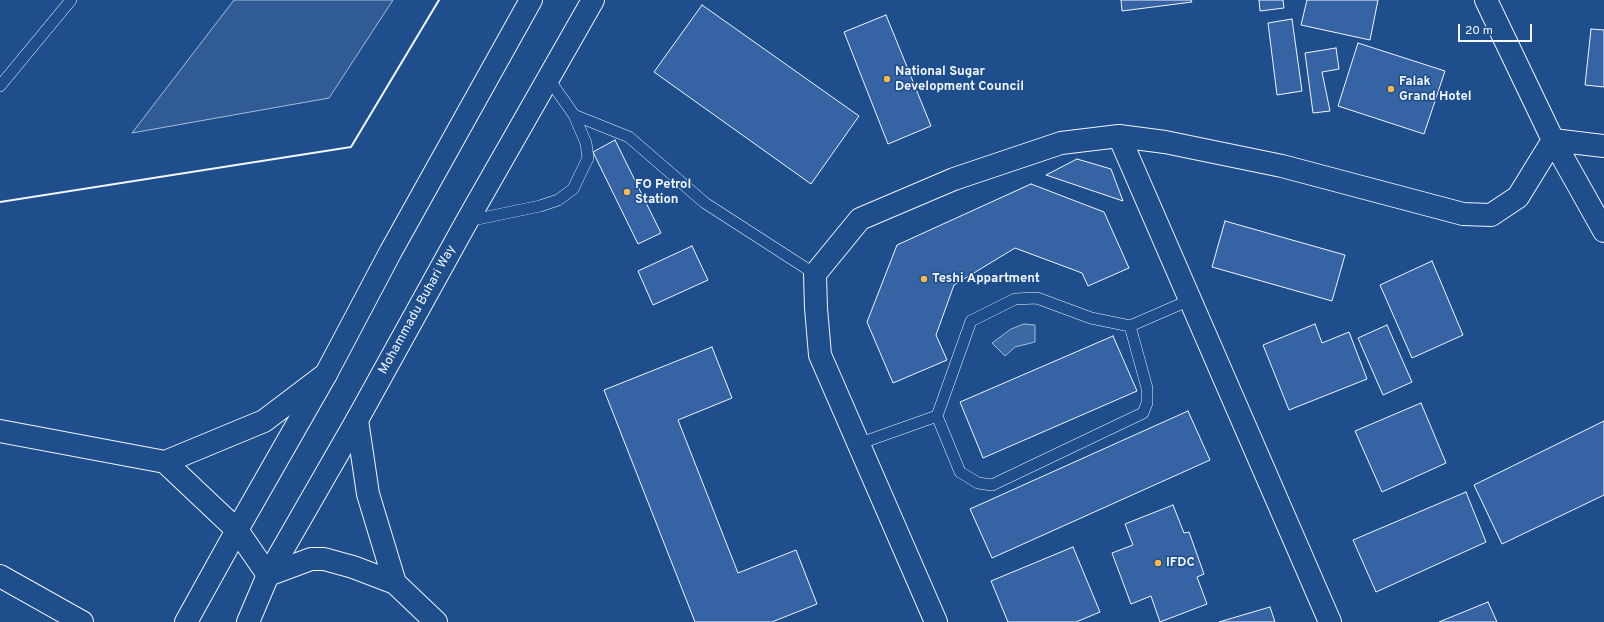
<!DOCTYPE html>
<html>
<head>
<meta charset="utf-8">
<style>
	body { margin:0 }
	#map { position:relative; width:1604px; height:622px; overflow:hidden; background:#1f4e8c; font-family:Overpass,sans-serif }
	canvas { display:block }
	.scale { position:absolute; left:1458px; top:24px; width:74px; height:18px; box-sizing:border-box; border:2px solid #f2f6ff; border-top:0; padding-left:5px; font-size:12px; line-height:14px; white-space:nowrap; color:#f2f6ff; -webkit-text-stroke:3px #1f4e8c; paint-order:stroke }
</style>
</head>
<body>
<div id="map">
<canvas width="1604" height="622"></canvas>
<div class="scale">20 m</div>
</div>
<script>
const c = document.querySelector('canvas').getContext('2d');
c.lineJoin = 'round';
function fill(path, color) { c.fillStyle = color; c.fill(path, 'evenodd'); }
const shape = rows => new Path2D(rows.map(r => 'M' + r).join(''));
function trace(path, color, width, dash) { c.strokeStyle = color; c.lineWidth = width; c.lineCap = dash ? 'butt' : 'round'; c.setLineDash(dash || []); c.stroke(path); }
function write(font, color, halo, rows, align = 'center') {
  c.font = font + ' Overpass,sans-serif'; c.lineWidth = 3; c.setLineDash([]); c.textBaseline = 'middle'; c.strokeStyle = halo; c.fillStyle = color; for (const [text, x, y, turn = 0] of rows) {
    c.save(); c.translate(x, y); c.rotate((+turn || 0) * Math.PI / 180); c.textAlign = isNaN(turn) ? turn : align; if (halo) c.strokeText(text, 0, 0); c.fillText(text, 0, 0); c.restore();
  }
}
const parking = shape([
	[234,0,393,0,329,98,132,133,234,0]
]);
fill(parking, '#305b95');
trace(parking, '#a8bbd7', 1);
const water = shape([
	[1024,324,1035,325,1035,342,1015,347,1005,356,992,343,1011,329,1024,324]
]);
fill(water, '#3b69a3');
trace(water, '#a8bbd7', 1);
const building = shape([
	[1121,0,1191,0,1192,2,1122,11,1121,0],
	[1259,0,1283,0,1284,8,1260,11,1259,0],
	[1307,0,1378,0,1370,40,1301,25,1307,0],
	[702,5,859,116,811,184,654,72,702,5],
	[886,15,931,126,888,144,844,32,886,15],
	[1292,19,1302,91,1277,95,1268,23,1292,19],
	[1591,29,1604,30,1604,87,1585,85,1591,29],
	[1358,43,1445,71,1424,134,1338,106,1358,43],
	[1336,48,1339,69,1322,72,1330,111,1313,113,1305,53,1336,48],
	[615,140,661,233,638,244,593,152,615,140],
	[1077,159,1111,169,1123,201,1046,175,1077,159],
	[1031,184,1104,212,1129,268,1088,286,1082,273,1015,248,954,285,936,335,947,360,893,383,867,322,897,245,1031,184],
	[1225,221,1345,255,1332,301,1212,267,1225,221],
	[692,246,708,280,653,305,638,271,692,246],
	[1432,261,1463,335,1412,358,1380,285,1432,261],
	[1315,324,1322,343,1349,332,1367,379,1289,410,1263,345,1315,324],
	[1387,325,1412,382,1383,395,1358,338,1387,325],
	[1113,336,1137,391,983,458,960,402,1113,336],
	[712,347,732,398,678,420,738,573,796,550,817,604,772,622,695,622,604,390,712,347],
	[1421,403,1446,463,1382,492,1355,431,1421,403],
	[1188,411,1210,460,992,558,970,509,1188,411],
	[1604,421,1604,495,1502,544,1474,485,1604,421],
	[1466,492,1486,542,1376,592,1353,540,1466,492],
	[1173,505,1184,533,1189,532,1204,574,1197,577,1207,604,1160,622,1151,596,1131,604,1112,553,1133,545,1125,524,1173,505],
	[1073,547,1100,612,1076,622,1008,622,991,581,1073,547],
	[1488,602,1497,622,1439,622,1488,602],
	[1270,607,1275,622,1219,622,1270,607]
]);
fill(building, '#3563a3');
trace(building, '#f2f6ff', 1);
const service = shape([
	[0,86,71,0],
	[574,115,629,137,705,203,815,274],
	[468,221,540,206,558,200,573,189,588,158,586,143,574,115,548,78],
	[1130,326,1147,388,1147,403,1143,413,992,485,978,483,960,472,937,416,971,321,1015,299,1037,298,1091,318,1130,326,1190,300],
	[858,444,937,416]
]);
const minor = shape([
	[1486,0,1553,140,1604,231],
	[1119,136,1330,622],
	[936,622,820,355,816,308,815,274,860,219,954,179,1061,143,1119,136,1165,142,1282,166,1463,214,1491,215,1518,197,1553,140,1604,146]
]);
const secondary = shape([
	[186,622,237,530,326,374,391,251,531,0],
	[248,622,268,575,357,420,467,221,593,0]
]);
const trunk = shape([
	[357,420,368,494,395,583],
	[0,431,165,462,237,530,268,575,311,559,324,559,353,567,395,583,436,622],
	[165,462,264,421,326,374],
	[0,576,82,622]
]);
trace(service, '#f2f6ff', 12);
trace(minor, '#f2f6ff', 24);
trace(secondary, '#f2f6ff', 24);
trace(trunk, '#f2f6ff', 24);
trace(service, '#1f4e8c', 11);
trace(minor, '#1f4e8c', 22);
trace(secondary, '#1f4e8c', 22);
trace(trunk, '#1f4e8c', 22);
trace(shape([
	[0,202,351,147,439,0]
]), '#f2f6ff', 2);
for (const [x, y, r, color] of [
	[887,79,4,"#ffb74d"],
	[1391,89,4,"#ffb74d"],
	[627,192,4,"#ffb74d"],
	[924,279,4,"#ffb74d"],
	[1158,563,4,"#ffb74d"]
]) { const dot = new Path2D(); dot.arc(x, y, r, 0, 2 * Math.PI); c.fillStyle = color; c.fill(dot); trace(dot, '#1f4e8c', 1.5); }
write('bold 13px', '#f2f6ff', '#1f4e8c', [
	["National Sugar",895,72],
	["Development Council",895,87],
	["Falak",1399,82],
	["Grand Hotel",1399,97],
	["FO Petrol",635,185],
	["Station",635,200],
	["Teshi Appartment",932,279],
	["IFDC",1166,563]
], 'left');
write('13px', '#f2f6ff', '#1f4e8c', [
	["Mohammadu Buhari Way",418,310,-61]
]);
</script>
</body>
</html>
